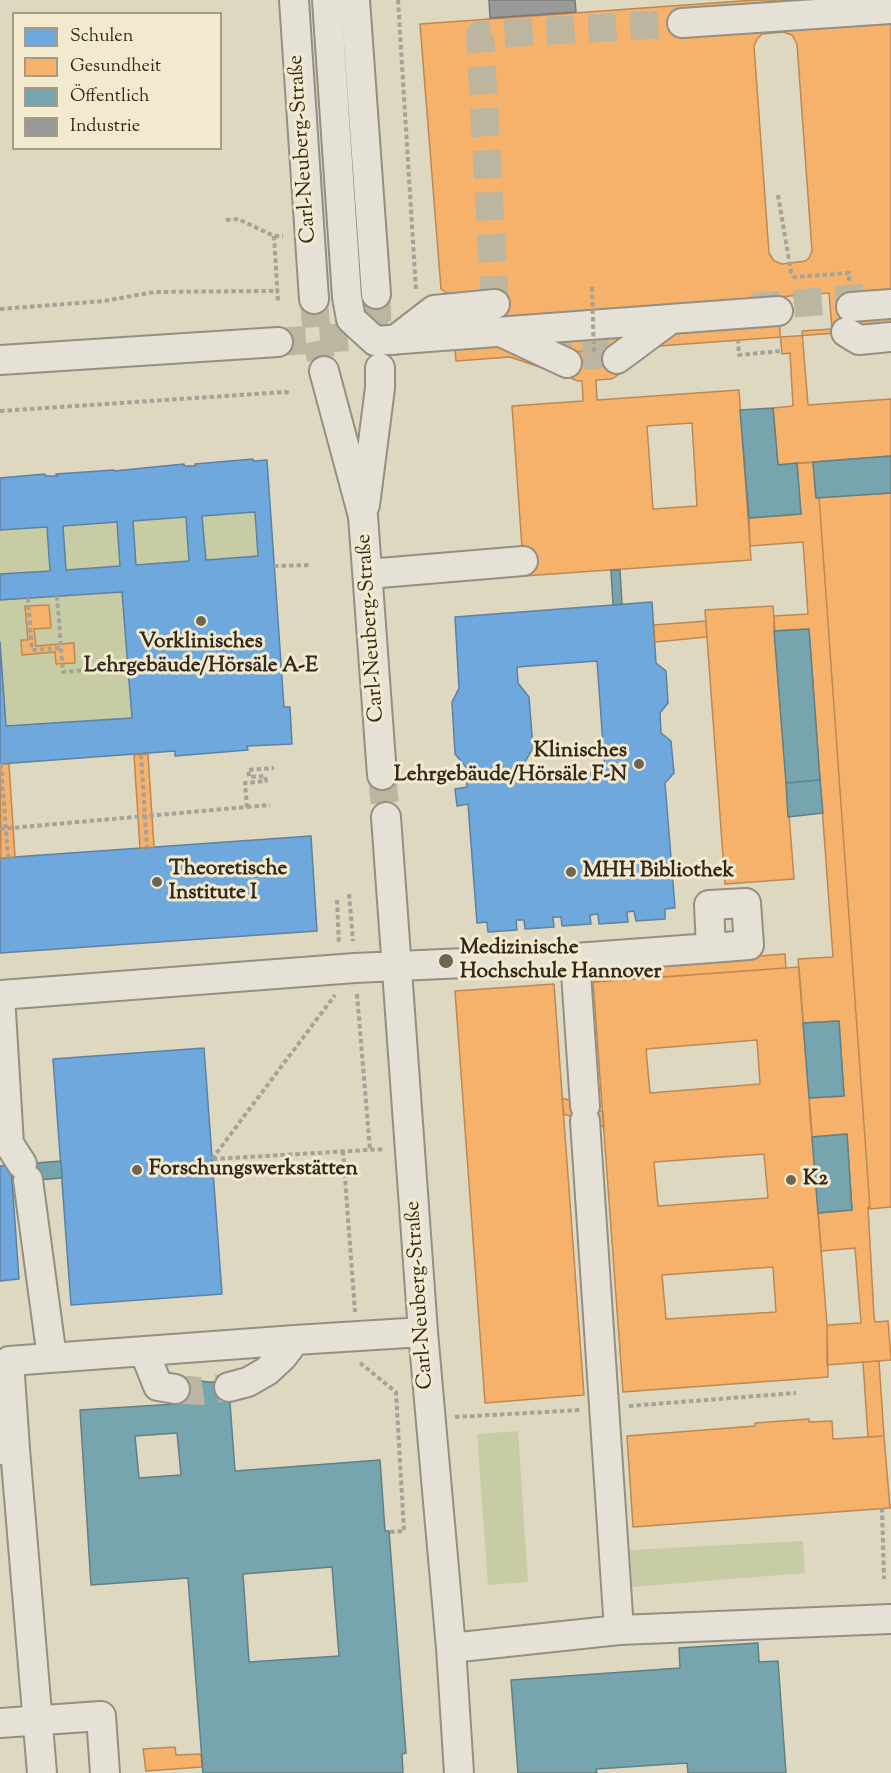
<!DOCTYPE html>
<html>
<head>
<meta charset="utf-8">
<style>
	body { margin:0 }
	#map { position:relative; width:891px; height:1773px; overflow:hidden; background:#ded8c1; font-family:"Sorts Mill Goudy",serif }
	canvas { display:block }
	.legend { position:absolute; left:12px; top:12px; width:210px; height:138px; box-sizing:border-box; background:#f2eace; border:2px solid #a69c86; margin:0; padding:8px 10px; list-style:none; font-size:18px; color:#34271b }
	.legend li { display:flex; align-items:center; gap:12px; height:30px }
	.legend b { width:30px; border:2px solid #a69c86 }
</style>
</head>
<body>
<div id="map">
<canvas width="891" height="1773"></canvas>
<ul class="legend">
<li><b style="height:16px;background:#6fa8dc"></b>Schulen</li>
<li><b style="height:16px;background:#f6b26b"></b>Gesundheit</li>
<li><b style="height:16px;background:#76a5af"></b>Öffentlich</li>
<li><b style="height:16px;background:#999"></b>Industrie</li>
</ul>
</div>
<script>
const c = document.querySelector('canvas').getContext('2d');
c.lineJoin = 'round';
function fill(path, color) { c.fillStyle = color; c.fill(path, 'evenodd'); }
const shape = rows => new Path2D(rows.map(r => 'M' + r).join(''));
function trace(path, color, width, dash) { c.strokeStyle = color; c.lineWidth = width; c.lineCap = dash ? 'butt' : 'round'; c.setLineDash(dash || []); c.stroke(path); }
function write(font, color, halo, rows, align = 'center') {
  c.font = font + ' "Sorts Mill Goudy",serif'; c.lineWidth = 6; c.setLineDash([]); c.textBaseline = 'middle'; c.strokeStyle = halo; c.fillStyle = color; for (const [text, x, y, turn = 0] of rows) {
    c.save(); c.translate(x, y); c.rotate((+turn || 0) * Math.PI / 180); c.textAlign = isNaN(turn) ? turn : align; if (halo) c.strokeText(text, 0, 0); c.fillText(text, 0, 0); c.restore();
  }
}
fill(shape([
	[255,512,258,556,206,560,202,516],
	[186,517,189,561,136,565,133,521],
	[117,522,120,566,66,570,63,526],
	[47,527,50,571,0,574,0,530],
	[122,592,132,718,6,726,0,642,0,600],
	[518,1431,528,1582,488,1585,477,1434],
	[803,1541,805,1573,632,1587,630,1550]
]), '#c8cca5');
const schools = shape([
	[253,459,253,461,267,460,284,707,290,707,292,744,247,746,248,750,175,756,175,751,0,764,0,642,6,726,132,718,122,592,0,600,0,574,50,571,47,527,0,530,0,478,45,474,45,476,57,476,56,474,114,470,114,471,184,464,184,466,196,466,195,464,253,459],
	[255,512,258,556,206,560,202,516,255,512],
	[186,517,189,561,136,565,133,521,186,517],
	[117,522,120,566,66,570,63,526,117,522],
	[652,602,656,663,666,671,668,703,660,713,661,733,671,741,674,773,665,783,675,908,665,909,665,919,636,921,634,911,627,912,628,922,599,924,598,914,590,915,591,924,562,926,561,917,553,917,554,927,525,929,524,920,516,920,517,930,488,932,487,922,477,923,468,804,457,806,455,789,467,787,466,767,455,754,452,702,459,688,455,617,652,602],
	[597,661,605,772,526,778,525,762,533,748,529,697,518,683,517,667,597,661],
	[311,836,317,931,0,953,0,858,311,836],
	[204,1048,222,1294,71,1305,53,1059,204,1048],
	[11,1165,19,1279,0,1281,0,1166,11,1165]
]);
fill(schools, '#6fa8dc');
trace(schools, '#5d81a2', 1.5);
const health = shape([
	[755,0,891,0,891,329,659,346,624,371,611,350,571,352,563,375,510,357,456,361,451,296,441,289,420,24,755,0],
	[783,32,792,35,797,44,812,251,809,258,805,261,782,264,774,261,769,253,754,46,757,39,762,34,783,32],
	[829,293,832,329,802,331,808,405,891,399,891,456,778,465,773,408,793,406,790,353,782,354,777,297,829,293],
	[611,350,624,371,612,379,596,380,597,400,739,390,751,560,524,576,512,406,583,401,582,381,578,381,563,375,571,352,611,350],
	[692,423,697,506,653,509,647,426,692,423],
	[813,462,816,498,819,497,870,1209,868,1207,874,1316,875,1322,888,1321,891,1358,891,1360,827,1365,827,1325,861,1323,855,1248,821,1251,818,1213,852,1210,847,1134,812,1137,810,1117,809,1098,844,1096,839,1021,803,1023,798,959,833,957,809,629,774,631,774,616,808,614,803,542,750,546,749,518,801,514,797,463,813,462],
	[891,493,891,1207,870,1209,819,497,891,493],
	[49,605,51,628,34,629,36,646,74,643,75,663,56,664,55,652,22,655,21,640,28,640,25,606,49,605],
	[773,606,794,879,725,884,705,610,773,606],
	[706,621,707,637,655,642,654,625,706,621],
	[148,754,154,847,140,848,134,755,148,754],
	[0,764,9,764,15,857,1,858,0,764],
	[785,954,786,968,595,982,593,968,785,954],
	[799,967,827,1325,828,1377,623,1392,593,982,799,967],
	[757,1040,760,1084,650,1093,646,1049,757,1040],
	[764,1154,768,1198,658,1206,654,1162,764,1154],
	[773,1267,776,1312,666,1319,662,1275,773,1267],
	[554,984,584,1395,485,1403,455,991,554,984],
	[562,1098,603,1112,604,1127,564,1114,562,1098],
	[879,1361,884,1436,868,1437,863,1362,879,1361],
	[809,1419,809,1422,832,1421,833,1439,884,1436,890,1508,633,1527,627,1436,755,1426,755,1423,809,1419],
	[175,1747,176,1755,201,1754,202,1767,146,1771,143,1749,175,1747]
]);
fill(health, '#f6b26b');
trace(health, '#bc8853', 1.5);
const public = shape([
	[773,408,778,465,797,463,801,514,749,518,740,410,773,408],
	[891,456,891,493,816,498,813,462,891,456],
	[611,570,620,570,622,604,613,605,611,570],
	[809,629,820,780,786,783,774,631,809,629],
	[820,780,823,813,788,817,786,783,820,780],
	[839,1021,844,1096,809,1098,803,1023,839,1021],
	[847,1134,852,1210,818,1213,812,1137,847,1134],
	[61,1161,62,1178,12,1182,11,1165,61,1161],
	[228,1376,235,1471,380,1460,385,1531,389,1531,406,1753,402,1754,403,1773,203,1773,188,1578,91,1585,80,1410,176,1404,174,1377,209,1382,216,1382,228,1376],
	[177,1433,181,1475,139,1478,135,1436,177,1433],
	[332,1567,339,1656,249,1662,243,1574,332,1567],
	[758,1643,759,1662,778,1661,786,1773,688,1773,687,1763,596,1769,597,1773,518,1773,511,1680,680,1668,679,1648,758,1643]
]);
fill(public, '#76a5af');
trace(public, '#627f83', 1.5);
const industry = shape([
	[489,0,575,0,576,12,490,18,489,0]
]);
fill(industry, '#999');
trace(industry, '#7b7773', 1.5);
trace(shape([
	[376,294,379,354],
	[314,299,317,340,321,359],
	[495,304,480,35,682,23],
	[752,307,877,297],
	[278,342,389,334],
	[544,345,565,357,594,355,618,353,635,337],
	[382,775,386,817],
	[175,1389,200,1391,229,1387]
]), '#bcb5a0', 28, [28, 14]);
const minor = shape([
	[294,0,314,299],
	[327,0,347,297,351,319,375,341,778,311],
	[355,0,376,294],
	[682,23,891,9],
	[851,307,891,304],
	[501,332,567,363],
	[846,332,859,340,891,337],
	[395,340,434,310,495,304],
	[617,359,671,319],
	[0,360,278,342],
	[324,371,363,516,382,775],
	[365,505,380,388,380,368],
	[368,574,523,561],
	[386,817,423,1332,451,1648,459,1773],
	[575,958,585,1106],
	[0,995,355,968,575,958,711,948,749,945,746,903,709,905,711,948],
	[0,995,9,1144,22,1164],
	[585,1121,619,1630],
	[28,1180,52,1358],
	[144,1351,158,1386,175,1389],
	[229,1387,248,1382,267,1371,283,1356,295,1340],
	[15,1449,42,1773],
	[0,1450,15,1449,9,1361,295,1340,423,1332],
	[451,1648,619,1630,891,1619],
	[0,1723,101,1716,105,1773]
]);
trace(minor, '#948f81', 32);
trace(shape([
	[398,0,416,290],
	[778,195,791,272,794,277,849,273,849,283],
	[226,220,238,219,274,236,283,236],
	[274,236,278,301],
	[0,309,104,301,154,292,271,291,278,292],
	[738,339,739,355,782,351],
	[0,411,285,392,290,393],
	[274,566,310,565],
	[57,596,63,672,128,666],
	[28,598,32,650,61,648],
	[247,807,270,805],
	[0,829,247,807,245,783,266,781,265,776,249,777,248,770,274,768],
	[349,894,353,941],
	[337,900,339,945],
	[357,994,370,1150],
	[343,1151,355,1312],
	[212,1159,335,995],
	[213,1159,385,1149],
	[360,1363,396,1392,404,1531,389,1532],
	[629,1406,796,1393],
	[455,1417,580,1410],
	[882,1508,884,1579]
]), '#a6a297', 4, [4.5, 3]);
trace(minor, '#e5e1d6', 28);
trace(shape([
	[592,287,594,355],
	[141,755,147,847],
	[1,764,8,857]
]), '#a6a297', 4, [4.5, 3]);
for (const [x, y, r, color] of [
	[201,621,6,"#706555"],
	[639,764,6,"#706555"],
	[571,872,6,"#706555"],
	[157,882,6,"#706555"],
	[446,961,8,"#706555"],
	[137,1170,6,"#706555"],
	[791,1180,6,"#706555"]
]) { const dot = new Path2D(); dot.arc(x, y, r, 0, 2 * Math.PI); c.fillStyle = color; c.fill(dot); trace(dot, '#f2eace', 2); }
write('21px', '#34271b', '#f2eace', [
	["Carl-Neuberg-Straße",304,149,-94],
	["Carl-Neuberg-Straße",372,628,-94],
	["Carl-Neuberg-Straße",421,1295,-94]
]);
write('bold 21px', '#34271b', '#f2eace', [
	["Vorklinisches",201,643,"center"],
	["Lehrgebäude/Hörsäle A-E",201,667,"center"],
	["Klinisches",627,752,"right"],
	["Lehrgebäude/Hörsäle F-N",627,776,"right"],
	["Theoretische",169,870],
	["Institute I",169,894],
	["MHH Bibliothek",583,872],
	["Medizinische",460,949],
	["Hochschule Hannover",460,973],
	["Forschungswerkstätten",149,1170],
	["K2",803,1180]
], 'left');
</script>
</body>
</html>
